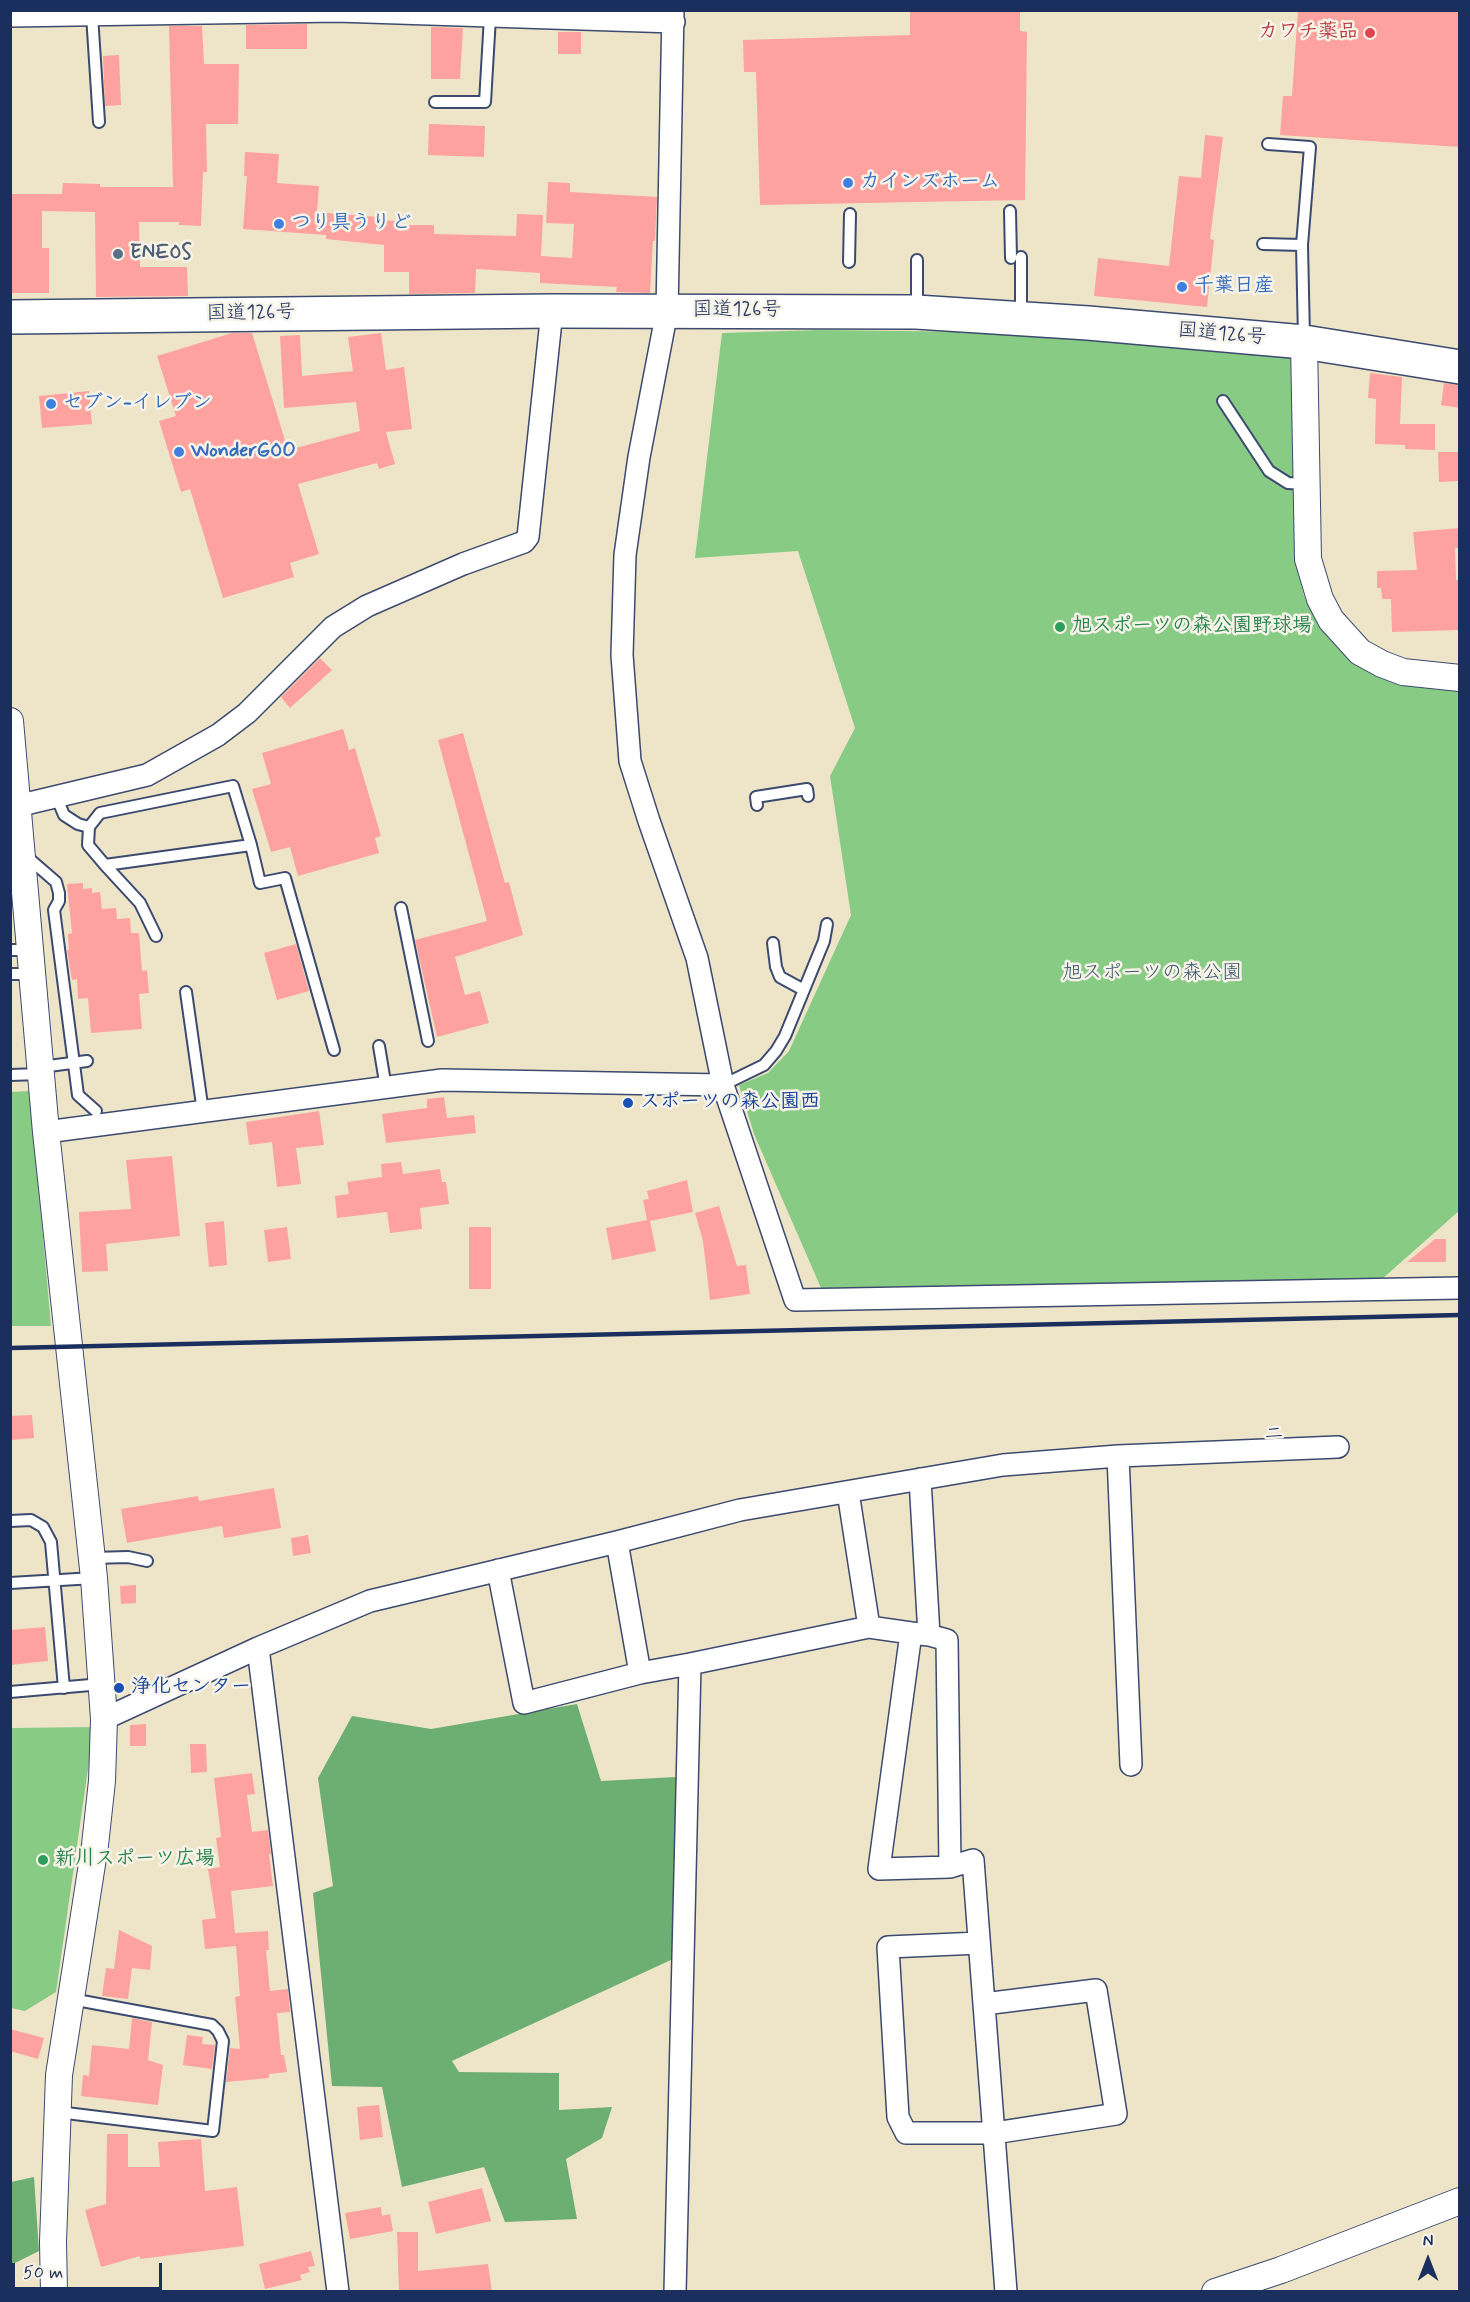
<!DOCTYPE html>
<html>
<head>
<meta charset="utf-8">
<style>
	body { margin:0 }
	#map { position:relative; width:1470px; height:2302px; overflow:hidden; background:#eee5c9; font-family:Mynerve,sans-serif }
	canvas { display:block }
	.frame { position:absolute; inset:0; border:12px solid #1b2f5e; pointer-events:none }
	.north { position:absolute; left:1398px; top:2230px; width:60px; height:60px; -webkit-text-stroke:4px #f7f3e8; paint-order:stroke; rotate:0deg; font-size:16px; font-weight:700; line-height:24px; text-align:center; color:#1b2f5e }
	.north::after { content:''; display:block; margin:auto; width:21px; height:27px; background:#1b2f5e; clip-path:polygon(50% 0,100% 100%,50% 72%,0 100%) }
	.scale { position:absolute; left:12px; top:2263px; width:150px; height:27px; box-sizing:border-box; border:3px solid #1b2f5e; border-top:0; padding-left:8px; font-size:18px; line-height:21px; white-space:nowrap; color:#1b2f5e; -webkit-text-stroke:4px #f7f3e8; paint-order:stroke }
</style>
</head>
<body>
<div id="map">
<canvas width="1470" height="2302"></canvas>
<div class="frame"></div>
<div class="north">N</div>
<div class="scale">50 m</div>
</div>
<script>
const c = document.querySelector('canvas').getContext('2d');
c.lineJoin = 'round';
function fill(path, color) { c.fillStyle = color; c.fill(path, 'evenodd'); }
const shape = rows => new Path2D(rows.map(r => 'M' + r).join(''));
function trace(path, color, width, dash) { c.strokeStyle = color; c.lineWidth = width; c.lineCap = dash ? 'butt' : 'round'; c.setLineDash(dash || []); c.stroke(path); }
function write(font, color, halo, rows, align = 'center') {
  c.font = font + ' Mynerve,"Klee One",sans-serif'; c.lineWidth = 5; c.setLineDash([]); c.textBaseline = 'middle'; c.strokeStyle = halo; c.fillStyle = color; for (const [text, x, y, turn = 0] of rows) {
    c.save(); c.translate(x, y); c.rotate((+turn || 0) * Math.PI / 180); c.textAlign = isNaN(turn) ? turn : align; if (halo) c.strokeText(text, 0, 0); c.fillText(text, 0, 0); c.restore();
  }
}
fill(shape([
	[820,330,983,332,1297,355,1297,474,1294,555,1304,596,1324,632,1355,663,1397,684,1441,690,1459,689,1459,1211,1382,1279,821,1288,754,1134,739,1085,768,1073,789,1051,851,915,830,776,855,728,798,551,695,558,722,333],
	[30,1091,51,1326,11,1326,10,1092],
	[94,1727,56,1992,25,2011,11,2008,10,1728]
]), '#87cb85');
fill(shape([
	[577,1704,601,1781,676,1777,673,1959,452,2061,459,2072,559,2073,559,2110,612,2107,602,2138,566,2159,577,2219,505,2222,484,2167,402,2187,382,2087,332,2086,313,1893,333,1886,318,1778,352,1716,431,1729],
	[34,2177,39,2251,11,2265,11,2182]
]), '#6daf72');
fill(shape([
	[910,10,1020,10,1020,31,1027,32,1025,200,760,205,756,72,744,72,743,40,910,35],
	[1298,10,1460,10,1460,147,1280,135,1283,96,1292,96],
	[307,24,307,49,246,49,246,25],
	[169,26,202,26,204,64,239,64,238,124,206,124,207,172,203,172,201,226,179,225,179,222,139,222,140,267,187,267,188,296,96,297,95,212,42,211,42,248,49,248,49,293,10,293,10,194,62,194,63,183,100,184,100,187,173,187],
	[431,27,463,28,460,79,431,79],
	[558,32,581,32,581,54,558,54],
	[119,55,121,105,105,106,103,56],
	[429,124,485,126,484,157,428,155],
	[1205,135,1223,137,1210,239,1214,240,1207,307,1094,296,1098,258,1169,266,1179,176,1201,178],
	[245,152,279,154,277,183,319,186,317,212,377,217,377,220,401,221,401,225,434,225,434,234,516,236,517,214,543,215,541,256,572,258,574,224,546,223,548,182,570,183,570,192,657,197,655,241,653,241,650,293,616,292,617,287,540,283,540,273,476,269,475,293,409,294,409,272,384,272,384,245,326,239,326,235,243,229,247,176,244,176],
	[232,333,252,333,288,450,360,431,356,402,284,408,280,336,300,335,302,376,353,371,348,337,381,333,386,370,404,367,412,429,386,432,395,464,379,469,377,463,298,484,319,554,290,563,294,577,223,598,190,489,181,492,159,421,176,416,157,356],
	[1370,373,1402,377,1400,424,1435,424,1435,450,1405,449,1405,445,1375,444,1376,399,1368,398],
	[1444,383,1460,385,1460,408,1441,405],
	[89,391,92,424,42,428,39,396],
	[1438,452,1460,452,1460,481,1439,482],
	[1460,528,1460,548,1455,548,1456,580,1460,580,1460,630,1392,632,1391,599,1382,599,1381,588,1377,588,1377,571,1417,570,1413,532],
	[320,658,332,670,290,708,281,697],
	[343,729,349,750,355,748,381,836,375,838,379,853,298,876,290,847,271,852,252,789,271,784,262,753],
	[463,733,505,883,509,882,523,935,455,957,465,995,480,991,489,1023,437,1037,415,940,487,921,438,740],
	[83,883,83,889,92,888,92,893,100,892,102,909,116,908,117,919,130,918,131,933,139,933,142,971,147,970,149,993,139,994,142,1029,91,1033,88,998,78,999,77,979,72,980,67,950,69,950,68,934,72,933,67,884],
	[296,944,309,991,277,1000,264,953],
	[444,1097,447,1118,474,1115,476,1133,386,1143,382,1114,427,1108,427,1099],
	[319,1111,324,1145,296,1148,301,1184,277,1187,272,1142,249,1145,246,1122],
	[172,1156,180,1236,106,1244,108,1271,82,1272,79,1212,131,1209,126,1160],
	[401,1162,403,1174,440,1169,442,1182,446,1182,449,1204,420,1208,422,1229,390,1233,387,1212,337,1218,335,1196,349,1194,347,1182,382,1177,381,1164],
	[687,1180,693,1212,650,1221,656,1251,612,1260,606,1228,647,1220,643,1200,649,1199,647,1191],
	[719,1206,737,1266,746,1265,750,1294,710,1300,703,1241,695,1213],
	[224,1221,227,1265,209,1267,205,1223],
	[287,1227,291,1259,268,1262,264,1230],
	[469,1227,491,1227,491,1289,469,1289],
	[1435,1239,1446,1239,1446,1262,1407,1262],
	[32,1415,34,1438,10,1440,10,1416],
	[274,1488,281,1528,224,1538,222,1526,127,1543,121,1509,198,1496,199,1501],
	[308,1535,311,1553,293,1556,291,1538],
	[136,1585,136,1603,121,1604,120,1586],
	[45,1627,48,1661,10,1665,10,1630],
	[146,1724,146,1746,130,1746,130,1725],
	[190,1744,206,1744,207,1772,191,1773],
	[252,1773,255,1794,247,1795,252,1832,268,1830,271,1854,269,1854,273,1886,231,1891,235,1933,268,1931,269,1950,266,1950,270,1991,288,1989,290,2012,277,2013,281,2055,284,2055,287,2072,269,2074,269,2078,226,2082,230,2048,240,2049,235,1997,240,1996,236,1946,205,1949,202,1920,216,1918,208,1869,220,1867,216,1838,221,1837,214,1778],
	[119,1930,152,1946,150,1970,132,1968,128,1999,102,1996,106,1968,114,1969],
	[132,2018,152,2022,148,2060,163,2065,158,2105,81,2096,83,2075,89,2076,92,2045,129,2049],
	[10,2029,44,2038,38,2059,10,2051],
	[187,2035,203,2037,202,2044,215,2045,212,2069,183,2065],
	[379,2105,383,2137,360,2140,357,2107],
	[107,2134,128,2134,128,2167,160,2167,158,2142,201,2139,205,2191,237,2187,244,2246,140,2259,140,2256,101,2267,85,2210,106,2204],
	[482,2188,491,2221,436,2234,428,2202],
	[381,2207,382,2216,390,2214,393,2231,350,2239,345,2213],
	[397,2232,418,2232,418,2271,488,2264,492,2292,399,2292],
	[311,2251,315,2266,308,2267,310,2272,300,2275,302,2280,265,2289,259,2264]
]), '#fda29e');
const service = shape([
	[92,15,99,122],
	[435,102,485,102,490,17],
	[1268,144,1310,147,1302,245,1304,338],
	[1010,211,1011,258],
	[1263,244,1302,245],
	[849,262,850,214],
	[917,309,917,260],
	[1021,316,1021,257],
	[1223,401,1269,471,1288,483,1306,484],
	[56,796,64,815,78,824,89,827],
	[757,805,756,797,807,789,808,796],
	[251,845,105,865,88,845,89,827,100,813,233,786,251,845,260,883,285,878,334,1050],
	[26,856,56,882,59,893,59,901,54,910,78,1095,96,1111],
	[105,865,140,903,156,936],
	[401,908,428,1041],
	[773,943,776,967,780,977,804,990],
	[10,950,30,950],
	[10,974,32,974],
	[186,992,203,1112],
	[379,1046,386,1088],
	[41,1067,87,1061],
	[10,1075,40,1074],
	[723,1085,764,1065,776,1051,785,1036,824,941,827,924],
	[10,1521,31,1520,43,1527,51,1542,64,1688],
	[92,1558,128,1557,147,1561],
	[10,1583,94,1578],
	[10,1692,102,1684],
	[58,2112,213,2131,223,2041,218,2031,212,2025,71,1999]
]);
const minor = shape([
	[673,10,667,311,639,457,625,555,622,655,630,761,649,821,697,958,723,1085,795,1300,1460,1288],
	[10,16,337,11,674,22],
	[17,806,147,775,218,735,247,713,333,627,367,606,463,564,524,542,528,537,552,311],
	[46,1132,442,1080,723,1085],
	[1118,1456,1131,1765],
	[920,1479,929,1635,911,1633,879,1869,950,1867],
	[848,1492,869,1627,911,1633],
	[617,1542,640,1673],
	[498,1570,524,1703,640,1673,690,1664,675,2292],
	[929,1635,947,1640,950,1867,973,1860,1006,2292],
	[258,1648,338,2292],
	[690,1664,869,1627],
	[104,1719,258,1648,370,1601,617,1542,740,1510,1003,1465,1118,1456,1338,1447],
	[979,1943,888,1947,898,2117,906,2133,994,2133,1116,2114,1096,1990,984,2004]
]);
const tertiary = shape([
	[1304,342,1308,559,1320,599,1331,620,1360,652,1382,664,1403,672,1460,678],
	[10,721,46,1132,94,1578,104,1719,102,1781,95,1845,59,2075,53,2242,54,2292],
	[1215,2292,1281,2270,1460,2201]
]);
const trunk = shape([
	[10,317,552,311,916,312,1088,323,1304,342,1460,367]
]);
trace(service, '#3b4a6e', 14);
trace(minor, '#3b4a6e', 24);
trace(tertiary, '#3b4a6e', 28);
trace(trunk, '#3b4a6e', 36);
trace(service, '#fff', 10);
trace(minor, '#fff', 21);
trace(tertiary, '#fff', 26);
trace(trunk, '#fff', 33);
trace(shape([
	[10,1348,1460,1315]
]), '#1b2f5e', 4.5);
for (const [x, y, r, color] of [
	[1370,33,6,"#e0444e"],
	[848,183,6,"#3f7fe0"],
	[279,224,6,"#3f7fe0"],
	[118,254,6,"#5c6f8a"],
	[1182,287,6,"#3f7fe0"],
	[51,404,6,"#3f7fe0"],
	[179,452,6,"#3f7fe0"],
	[1060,627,6,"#2e9e5b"],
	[628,1103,6,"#1a4fb4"],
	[119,1688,6,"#1a4fb4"],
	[43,1860,6,"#2e9e5b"]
]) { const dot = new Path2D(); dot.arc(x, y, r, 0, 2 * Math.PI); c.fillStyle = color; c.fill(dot); trace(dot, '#f7f3e8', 2); }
write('bold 20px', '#be3a42', '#f7f3e8', [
	["カワチ薬品",1358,33]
], 'right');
write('bold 20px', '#366cbe', '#f7f3e8', [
	["カインズホーム",860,183],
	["つり具うりど",291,224],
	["千葉日産",1194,287],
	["セブン-イレブン",63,404],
	["WonderGOO",191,452]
], 'left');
write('bold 20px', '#4e5e75', '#f7f3e8', [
	["ENEOS",130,254]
], 'left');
write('20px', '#1b2f5e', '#f7f3e8', [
	["国道126号",737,311],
	["国道126号",251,314,-1],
	["国道126号",1222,335,5]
]);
write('bold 20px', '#27864d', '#f7f3e8', [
	["旭スポーツの森公園野球場",1072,627],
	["新川スポーツ広場",55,1860]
], 'left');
write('20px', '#365668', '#f7f3e8', [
	["旭スポーツの森公園",1152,974]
]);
write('bold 20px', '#164399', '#f7f3e8', [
	["スポーツの森公園西",640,1103],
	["浄化センター",131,1688]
], 'left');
write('22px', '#1b2f5e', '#f7f3e8', [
	["ニ",1274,1435]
]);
</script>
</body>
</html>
